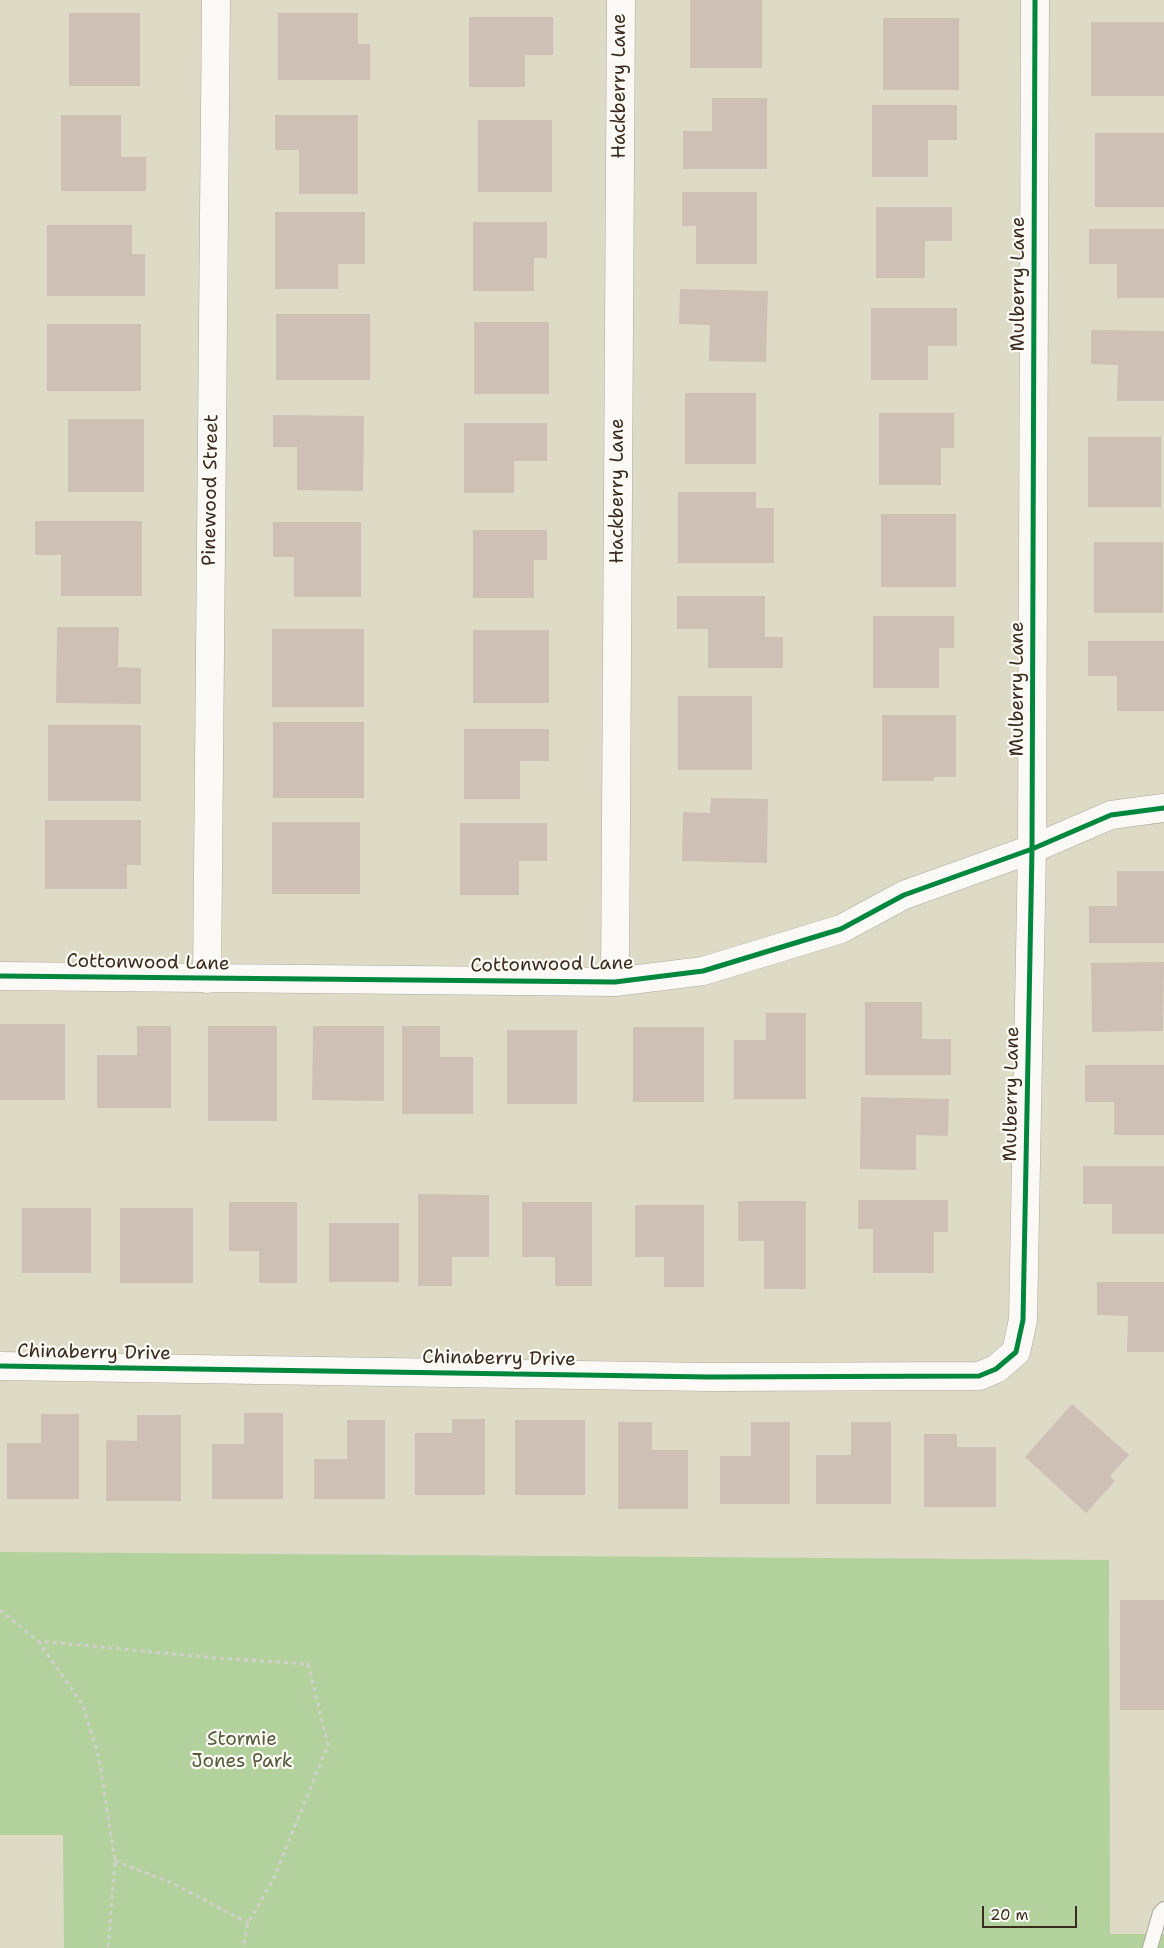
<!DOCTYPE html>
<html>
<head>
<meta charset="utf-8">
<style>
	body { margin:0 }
	#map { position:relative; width:1164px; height:1948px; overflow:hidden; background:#dddac6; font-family:"Shantell Sans",sans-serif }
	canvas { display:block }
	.scale { position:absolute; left:982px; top:1906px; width:95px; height:22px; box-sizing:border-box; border:2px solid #3b2a1e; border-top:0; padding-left:6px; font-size:15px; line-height:18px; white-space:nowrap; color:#3b2a1e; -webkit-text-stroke:4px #fdfcf7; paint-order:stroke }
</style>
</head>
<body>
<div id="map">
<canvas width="1164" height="1948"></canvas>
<div class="scale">20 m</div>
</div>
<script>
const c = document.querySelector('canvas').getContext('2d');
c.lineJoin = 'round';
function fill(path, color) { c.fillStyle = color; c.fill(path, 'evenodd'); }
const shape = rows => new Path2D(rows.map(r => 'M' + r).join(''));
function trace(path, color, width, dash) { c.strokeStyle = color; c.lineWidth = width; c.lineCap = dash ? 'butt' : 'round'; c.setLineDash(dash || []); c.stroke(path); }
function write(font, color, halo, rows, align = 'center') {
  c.font = font + ' "Shantell Sans",sans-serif'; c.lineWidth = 4.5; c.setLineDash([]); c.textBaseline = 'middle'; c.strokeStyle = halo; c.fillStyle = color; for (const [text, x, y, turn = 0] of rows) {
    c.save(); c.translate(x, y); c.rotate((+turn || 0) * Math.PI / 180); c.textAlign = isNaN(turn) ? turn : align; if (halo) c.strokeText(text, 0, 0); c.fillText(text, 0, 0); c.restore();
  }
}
fill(shape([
	[0,1552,1109,1560,1110,1934,1164,1934,1164,1948,64,1948,63,1835,0,1835]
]), '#b3d19d');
fill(shape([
	[690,0,762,0,762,68,690,68],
	[69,13,140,13,140,86,69,86],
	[278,13,358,13,358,44,370,44,370,80,278,80],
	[469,17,553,17,553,55,525,55,525,87,469,87],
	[883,18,959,18,959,90,883,90],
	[1091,22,1164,22,1164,96,1091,96],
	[712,98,767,98,767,169,683,169,683,131,712,131],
	[872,105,957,105,957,140,928,140,928,177,872,177],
	[61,115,121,115,121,157,146,157,146,191,61,191],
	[275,115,358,115,358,194,299,194,299,150,275,150],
	[478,120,552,120,552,192,478,192],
	[1095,133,1164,133,1164,207,1095,207],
	[682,192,757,192,757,264,696,264,696,226,682,226],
	[876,207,952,207,952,241,925,241,925,278,876,278],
	[275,212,365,212,365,264,338,264,338,289,275,289],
	[473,222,547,222,547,258,534,258,534,291,473,291],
	[47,225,132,225,132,254,145,254,145,296,47,296],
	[1089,229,1164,229,1164,298,1117,298,1117,264,1089,264],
	[680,289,768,291,766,362,709,361,710,325,679,324],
	[871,308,957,308,957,346,928,346,928,380,871,380],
	[276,314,370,314,370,380,276,380],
	[474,322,549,322,549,394,474,394],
	[47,324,141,324,141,391,47,391],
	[1091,330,1164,331,1164,401,1117,401,1118,365,1091,364],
	[685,393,756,393,756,464,685,464],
	[879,413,954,413,954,448,941,448,941,485,879,485],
	[273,415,364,416,363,491,297,490,297,447,273,447],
	[68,419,144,419,144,492,68,492],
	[464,423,547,423,547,461,514,461,514,493,464,493],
	[1088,437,1161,437,1161,507,1088,507],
	[678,492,756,492,756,508,774,508,774,563,678,563],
	[881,514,956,514,956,587,881,587],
	[35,521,142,521,142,596,61,596,61,555,35,555],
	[273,522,361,522,361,597,294,597,294,557,273,557],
	[473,530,547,530,547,560,534,560,534,598,473,598],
	[1094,542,1163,542,1163,613,1094,613],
	[677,596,765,596,765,637,783,637,783,668,708,668,708,629,677,629],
	[873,616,954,616,954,648,939,648,939,688,873,688],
	[57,627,119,627,118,667,141,668,141,704,56,703],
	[272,629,364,629,364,707,272,707],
	[473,630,549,630,549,703,473,703],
	[1088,641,1164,641,1164,711,1117,711,1117,676,1088,676],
	[678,696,752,696,752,770,678,770],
	[882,715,956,715,956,777,934,777,934,781,882,781],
	[273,722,364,722,364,798,273,798],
	[48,725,141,725,141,801,48,801],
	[464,729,549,729,549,761,520,761,520,799,464,799],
	[711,798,768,799,767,863,682,861,683,812,710,813],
	[45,820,141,820,141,865,127,865,127,889,45,889],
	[272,822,360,822,360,894,272,894],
	[460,823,547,823,547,861,519,861,519,895,460,895],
	[1117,871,1164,871,1164,943,1089,943,1089,906,1117,906],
	[1164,962,1163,1031,1092,1032,1091,963],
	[865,1002,922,1002,922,1039,951,1039,951,1075,865,1075],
	[766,1013,806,1013,806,1099,734,1099,734,1040,766,1040],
	[0,1024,65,1024,65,1100,0,1100],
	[137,1026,171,1026,171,1108,97,1108,97,1055,137,1055],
	[208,1026,277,1026,277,1121,208,1121],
	[313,1026,384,1026,384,1101,312,1100],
	[402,1026,440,1026,440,1057,473,1057,473,1114,402,1114],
	[633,1027,704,1027,704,1102,633,1102],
	[507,1030,577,1030,577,1104,507,1104],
	[1085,1065,1164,1065,1164,1135,1114,1135,1114,1102,1085,1102],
	[861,1097,949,1099,948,1136,916,1135,916,1170,860,1169],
	[1083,1166,1164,1166,1164,1234,1112,1234,1112,1204,1083,1204],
	[418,1194,489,1195,489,1257,452,1257,452,1286,418,1286],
	[858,1200,948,1200,948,1232,934,1232,934,1273,873,1273,873,1229,858,1229],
	[738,1201,806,1201,806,1289,764,1289,764,1241,738,1241],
	[229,1202,297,1202,297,1283,259,1283,259,1251,229,1251],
	[522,1202,592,1202,592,1286,555,1286,555,1257,522,1257],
	[635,1205,704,1205,704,1287,664,1287,664,1257,635,1257],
	[22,1208,91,1208,91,1273,22,1273],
	[120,1208,193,1208,193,1283,120,1283],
	[329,1223,399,1223,399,1282,329,1282],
	[1097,1282,1164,1282,1164,1352,1127,1352,1128,1316,1097,1315],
	[1072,1404,1129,1455,1110,1476,1115,1481,1086,1513,1025,1457],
	[244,1413,283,1413,283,1499,212,1499,212,1444,244,1444],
	[41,1414,79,1414,79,1499,7,1499,7,1443,41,1443],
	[137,1415,181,1415,181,1501,106,1501,106,1440,137,1441],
	[452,1419,485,1419,485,1495,415,1495,415,1433,452,1433],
	[347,1420,385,1420,385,1499,314,1499,314,1459,347,1459],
	[515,1420,585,1420,585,1495,515,1495],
	[618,1422,652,1422,652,1450,688,1450,688,1509,618,1509],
	[751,1422,790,1422,790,1504,720,1504,720,1456,751,1456],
	[851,1422,891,1422,891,1504,816,1504,816,1455,851,1455],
	[924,1434,957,1434,957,1447,996,1447,996,1507,924,1507],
	[1120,1600,1164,1600,1164,1710,1120,1710]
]), '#cfc0b6');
const lane = shape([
	[1150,1948,1160,1913,1164,1909]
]);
const street = shape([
	[0,976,615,982,703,971,841,929,904,895,1032,849,1111,815,1164,808],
	[207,979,216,0],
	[615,982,621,0],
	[0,1366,709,1377,979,1376,996,1369,1016,1352,1023,1320,1032,849,1035,0]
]);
trace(lane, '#ada99c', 16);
trace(street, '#ada99c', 29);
trace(shape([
	[0,1610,38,1641,216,1658,308,1664,328,1745,273,1880,248,1923,243,1948],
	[38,1641,83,1705,99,1758,115,1861,108,1948],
	[115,1861,172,1883,248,1923]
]), '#d0cfc9', 3, [4, 4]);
trace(lane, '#faf9f6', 14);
trace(street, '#faf9f6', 28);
trace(shape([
	[0,976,615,982,703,971,841,929,904,895,1032,849,1111,815,1164,808],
	[0,1366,709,1377,979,1376,996,1369,1016,1352,1023,1320,1032,849,1035,0]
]), '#00873e', 5);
write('19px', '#3b2a1e', '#fdfcf7', [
	["Hackberry Lane",620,86,-90],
	["Mulberry Lane",1019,284,-90],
	["Pinewood Street",211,490,-89],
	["Hackberry Lane",618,491,-90],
	["Mulberry Lane",1018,689,-90],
	["Cottonwood Lane",148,963,1],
	["Cottonwood Lane",552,965,-1],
	["Mulberry Lane",1012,1094,-89],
	["Chinaberry Drive",94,1353,1],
	["Chinaberry Drive",499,1359,1]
]);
write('19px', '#555a3a', '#fdfcf7', [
	["Stormie",242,1740],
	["Jones Park",242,1762]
]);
</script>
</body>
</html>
